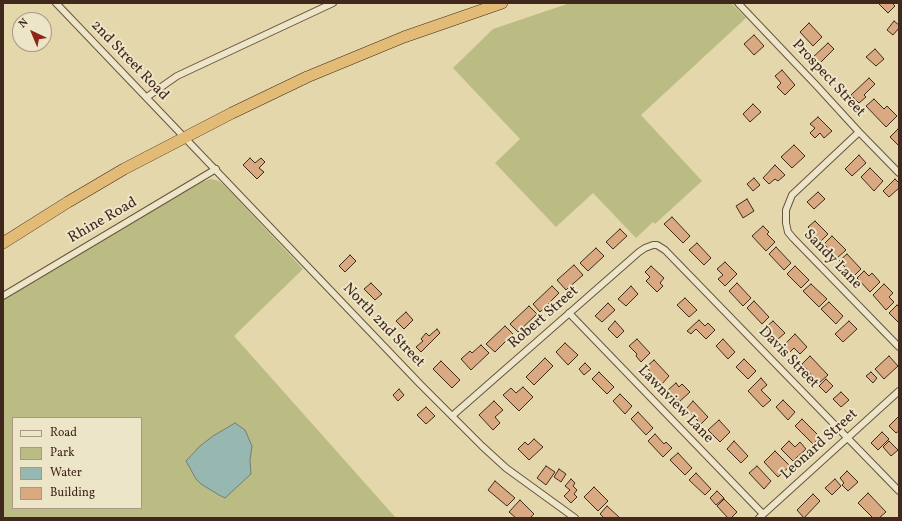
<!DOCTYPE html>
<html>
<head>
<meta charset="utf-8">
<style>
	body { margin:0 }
	#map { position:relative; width:902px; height:521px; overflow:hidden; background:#e4d7ab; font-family:Vollkorn,serif }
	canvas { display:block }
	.frame { position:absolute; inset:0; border:4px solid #41281d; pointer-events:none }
	.legend { position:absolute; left:12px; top:417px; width:130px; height:92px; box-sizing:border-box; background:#ede5c8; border:1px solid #a89984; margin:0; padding:5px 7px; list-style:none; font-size:12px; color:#41281d }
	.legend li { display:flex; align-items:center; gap:8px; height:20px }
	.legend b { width:20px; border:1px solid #a89984 }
	.north { position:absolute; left:12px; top:12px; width:40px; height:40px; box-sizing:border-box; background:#ede5c8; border:1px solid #a89984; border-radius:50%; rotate:316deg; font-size:11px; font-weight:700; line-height:16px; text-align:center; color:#41281d }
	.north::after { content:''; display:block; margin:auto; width:14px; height:18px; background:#8f2418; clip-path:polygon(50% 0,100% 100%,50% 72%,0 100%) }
</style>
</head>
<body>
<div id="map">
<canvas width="902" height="521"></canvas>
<div class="frame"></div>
<ul class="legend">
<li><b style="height:5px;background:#ede5c8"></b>Road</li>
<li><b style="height:11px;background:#bbbc84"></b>Park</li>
<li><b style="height:11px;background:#97b8b0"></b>Water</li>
<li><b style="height:11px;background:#d9aa81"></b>Building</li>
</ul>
<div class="north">N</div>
</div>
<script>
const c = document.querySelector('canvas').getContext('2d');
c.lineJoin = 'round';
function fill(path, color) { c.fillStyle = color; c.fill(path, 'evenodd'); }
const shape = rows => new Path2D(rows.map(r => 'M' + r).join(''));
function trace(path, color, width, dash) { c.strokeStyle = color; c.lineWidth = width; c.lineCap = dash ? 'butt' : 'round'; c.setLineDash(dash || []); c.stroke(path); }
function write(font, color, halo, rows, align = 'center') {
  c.font = font + ' Vollkorn,serif'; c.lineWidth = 4; c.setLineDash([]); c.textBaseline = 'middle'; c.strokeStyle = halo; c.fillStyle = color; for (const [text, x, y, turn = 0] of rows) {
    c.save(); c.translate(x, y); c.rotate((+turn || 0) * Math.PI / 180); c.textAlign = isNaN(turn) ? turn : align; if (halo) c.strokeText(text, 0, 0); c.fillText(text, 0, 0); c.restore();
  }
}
fill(shape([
	[570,3,731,3,746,18,641,115,702,181,655,224,653,222,636,238,593,193,556,227,495,163,520,139,453,68,493,29],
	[211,179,219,181,227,188,303,269,234,336,396,518,3,518,3,299,66,260,121,230,195,184],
	[13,418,141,418,141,508,13,508]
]), '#bbbc84');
const water = shape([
	[235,423,245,430,252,446,250,460,251,474,225,498,219,495,201,484,196,479,186,461,200,446,213,436,235,423]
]);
fill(water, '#97b8b0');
trace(water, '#757e75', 1);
const building = shape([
	[878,3,892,3,895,6,888,13,878,3],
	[894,21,899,25,899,28,893,35,887,30,894,21],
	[809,23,822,37,813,46,800,32,809,23],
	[754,35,764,46,754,55,744,44,754,35],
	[828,43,834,49,818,65,811,59,828,43],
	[875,49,884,59,876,66,866,57,875,49],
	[782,70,795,85,785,95,777,87,781,83,775,76,782,70],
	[869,78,875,84,864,95,866,97,859,103,851,95,869,78],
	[874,99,884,109,887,106,897,116,886,127,866,106,874,99],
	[753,104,761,112,750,122,743,114,753,104],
	[818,117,832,131,824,138,820,133,815,138,810,133,815,128,810,124,818,117],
	[898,129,899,130,899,146,890,137,898,129],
	[794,145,805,156,792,168,781,157,794,145],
	[859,155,866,163,852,176,845,169,859,155],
	[250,158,255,163,261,158,265,162,259,168,264,172,257,179,243,165,250,158],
	[775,165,785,175,778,181,775,179,769,184,763,178,775,165],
	[870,168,883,181,874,191,861,177,870,168],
	[754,178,760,185,753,191,747,184,754,178],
	[895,179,899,183,899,188,889,197,883,191,895,179],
	[818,192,825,199,814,209,807,202,818,192],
	[747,199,754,211,743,218,736,206,747,199],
	[672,217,690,236,683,243,664,224,672,217],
	[815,221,828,234,821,241,808,227,815,221],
	[763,226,769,232,767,234,775,242,766,251,752,236,763,226],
	[620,229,627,236,613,249,606,242,620,229],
	[832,236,846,250,837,258,824,244,832,236],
	[697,243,711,258,704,265,689,250,697,243],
	[776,247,791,263,784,270,769,254,776,247],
	[596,248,604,256,588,271,580,263,596,248],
	[847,254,861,269,854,276,839,261,847,254],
	[350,255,356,261,345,272,339,266,350,255],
	[725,262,737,274,725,286,718,279,723,275,717,269,725,262],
	[574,265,583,275,566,290,557,280,574,265],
	[651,266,664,278,660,283,663,286,657,292,646,281,650,277,645,272,651,266],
	[795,266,809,280,801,288,787,274,795,266],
	[864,271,869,276,872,273,880,282,870,292,857,278,864,271],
	[371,283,382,294,375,300,364,289,371,283],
	[737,283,751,298,743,306,729,291,737,283],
	[811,284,827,299,819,307,803,291,811,284],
	[884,284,893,293,889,297,894,302,886,310,873,295,884,284],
	[552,286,559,293,540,312,533,304,552,286],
	[631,286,638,294,626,306,618,299,631,286],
	[685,298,697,310,689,317,677,305,685,298],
	[754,301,769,317,762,324,747,308,754,301],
	[829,302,843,316,836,324,821,309,829,302],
	[608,303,615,310,602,322,595,316,608,303],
	[897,305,899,307,899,323,889,313,897,305],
	[529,306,537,314,518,332,510,324,529,306],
	[406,312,413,320,404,329,396,321,406,312],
	[699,320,705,326,708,323,715,330,706,339,696,329,691,334,687,331,699,320],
	[615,321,624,331,617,338,608,329,615,321],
	[773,321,785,333,777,340,765,328,773,321],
	[849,321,857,329,843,342,835,334,849,321],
	[505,326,513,334,495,352,486,344,505,326],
	[437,329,440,333,421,352,416,347,423,341,421,339,426,333,429,336,437,329],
	[795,334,807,347,800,354,794,348,789,353,783,346,795,334],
	[637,339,650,353,641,362,636,356,637,354,629,346,637,339],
	[723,339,735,352,728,359,716,346,723,339],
	[565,343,578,355,568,365,556,352,565,343],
	[481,345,489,353,471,370,461,359,470,351,472,353,481,345],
	[810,356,828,375,819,383,802,364,810,356],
	[889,356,898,366,884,379,875,369,889,356],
	[545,358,553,366,534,385,526,377,545,358],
	[744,359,756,371,748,379,736,367,744,359],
	[654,360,669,376,662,384,646,367,654,360],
	[441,361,460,380,452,388,433,369,441,361],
	[585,363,591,369,584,375,579,369,585,363],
	[599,372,614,387,607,394,592,379,599,372],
	[871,372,877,378,873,383,866,376,871,372],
	[761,378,767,385,761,390,771,400,763,407,748,391,761,378],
	[826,379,833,386,826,393,819,386,826,379],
	[676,383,679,387,682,384,690,392,679,402,668,390,676,383],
	[523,387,533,397,519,411,503,395,511,388,516,393,523,387],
	[399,389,404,395,398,401,393,395,399,389],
	[841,392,849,400,841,407,833,399,841,392],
	[620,394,632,406,625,414,613,401,620,394],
	[783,400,795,412,788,420,776,407,783,400],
	[494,401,503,410,495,417,500,423,493,430,479,415,494,401],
	[693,401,708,417,701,424,686,409,693,401],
	[426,407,435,416,426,424,417,415,426,407],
	[638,412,653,428,646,435,631,419,638,412],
	[899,416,899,431,896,433,889,426,899,416],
	[802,419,820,437,813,444,795,426,802,419],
	[719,420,730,432,720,442,708,430,719,420],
	[882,432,889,439,878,450,871,443,882,432],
	[655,434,664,444,666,442,672,448,663,457,648,441,655,434],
	[534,439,543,447,529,460,518,449,525,442,528,445,534,439],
	[734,441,748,456,741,463,727,449,734,441],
	[789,441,795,447,800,442,806,449,793,461,781,449,789,441],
	[889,441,898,450,891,456,883,447,889,441],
	[775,451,790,466,778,477,764,462,775,451],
	[678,453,692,468,685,475,670,460,678,453],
	[546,466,555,472,546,485,537,478,546,466],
	[757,466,771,481,764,489,749,473,757,466],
	[559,469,566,474,561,482,554,477,559,469],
	[847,471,858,482,848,491,842,485,844,483,840,478,847,471],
	[696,473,711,489,705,495,689,480,696,473],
	[571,479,575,483,573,486,577,490,574,494,577,497,571,503,564,496,570,490,565,486,571,479],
	[835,479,841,486,832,495,825,488,835,479],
	[495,481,515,498,507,506,488,490,495,481],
	[594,487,608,501,598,511,584,497,594,487],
	[717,491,724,498,716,505,710,498,717,491],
	[868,493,886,512,879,518,873,518,858,503,868,493],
	[813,494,820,501,804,518,797,510,813,494],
	[724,499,737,512,731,518,728,518,717,506,724,499],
	[520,500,534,514,530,518,516,518,509,512,520,500],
	[607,506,620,518,604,518,600,514,607,506]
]);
fill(building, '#d9aa81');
trace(building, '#41281d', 1);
const street = shape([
	[56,3,420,384,482,446,506,468,575,518],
	[738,3,816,85,859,132,899,173],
	[147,97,177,76,333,3],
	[859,132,792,195,786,210,786,223,788,232,793,238,899,347],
	[3,296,216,169],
	[569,313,763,514],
	[452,416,639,252,645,248,653,245,657,245,665,250,899,491],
	[759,518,899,391]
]);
const highway = shape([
	[3,243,68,202,124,169,232,113,307,77,404,37,502,3]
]);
trace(street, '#6a5440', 8);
trace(highway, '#41281d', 12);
trace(street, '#ede5c8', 6);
trace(highway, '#e2bc76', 11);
write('15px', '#41281d', '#ede5c8', [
	["2nd Street Road",129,61,46],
	["Prospect Street",828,79,47],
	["Rhine Road",103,221,-30],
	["Sandy Lane",832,260,46],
	["Robert Street",544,318,-41],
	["North 2nd Street",383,326,46],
	["Davis Street",788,358,46],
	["Lawnview Lane",675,405,46],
	["Leonard Street",820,445,-42]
]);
</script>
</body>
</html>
